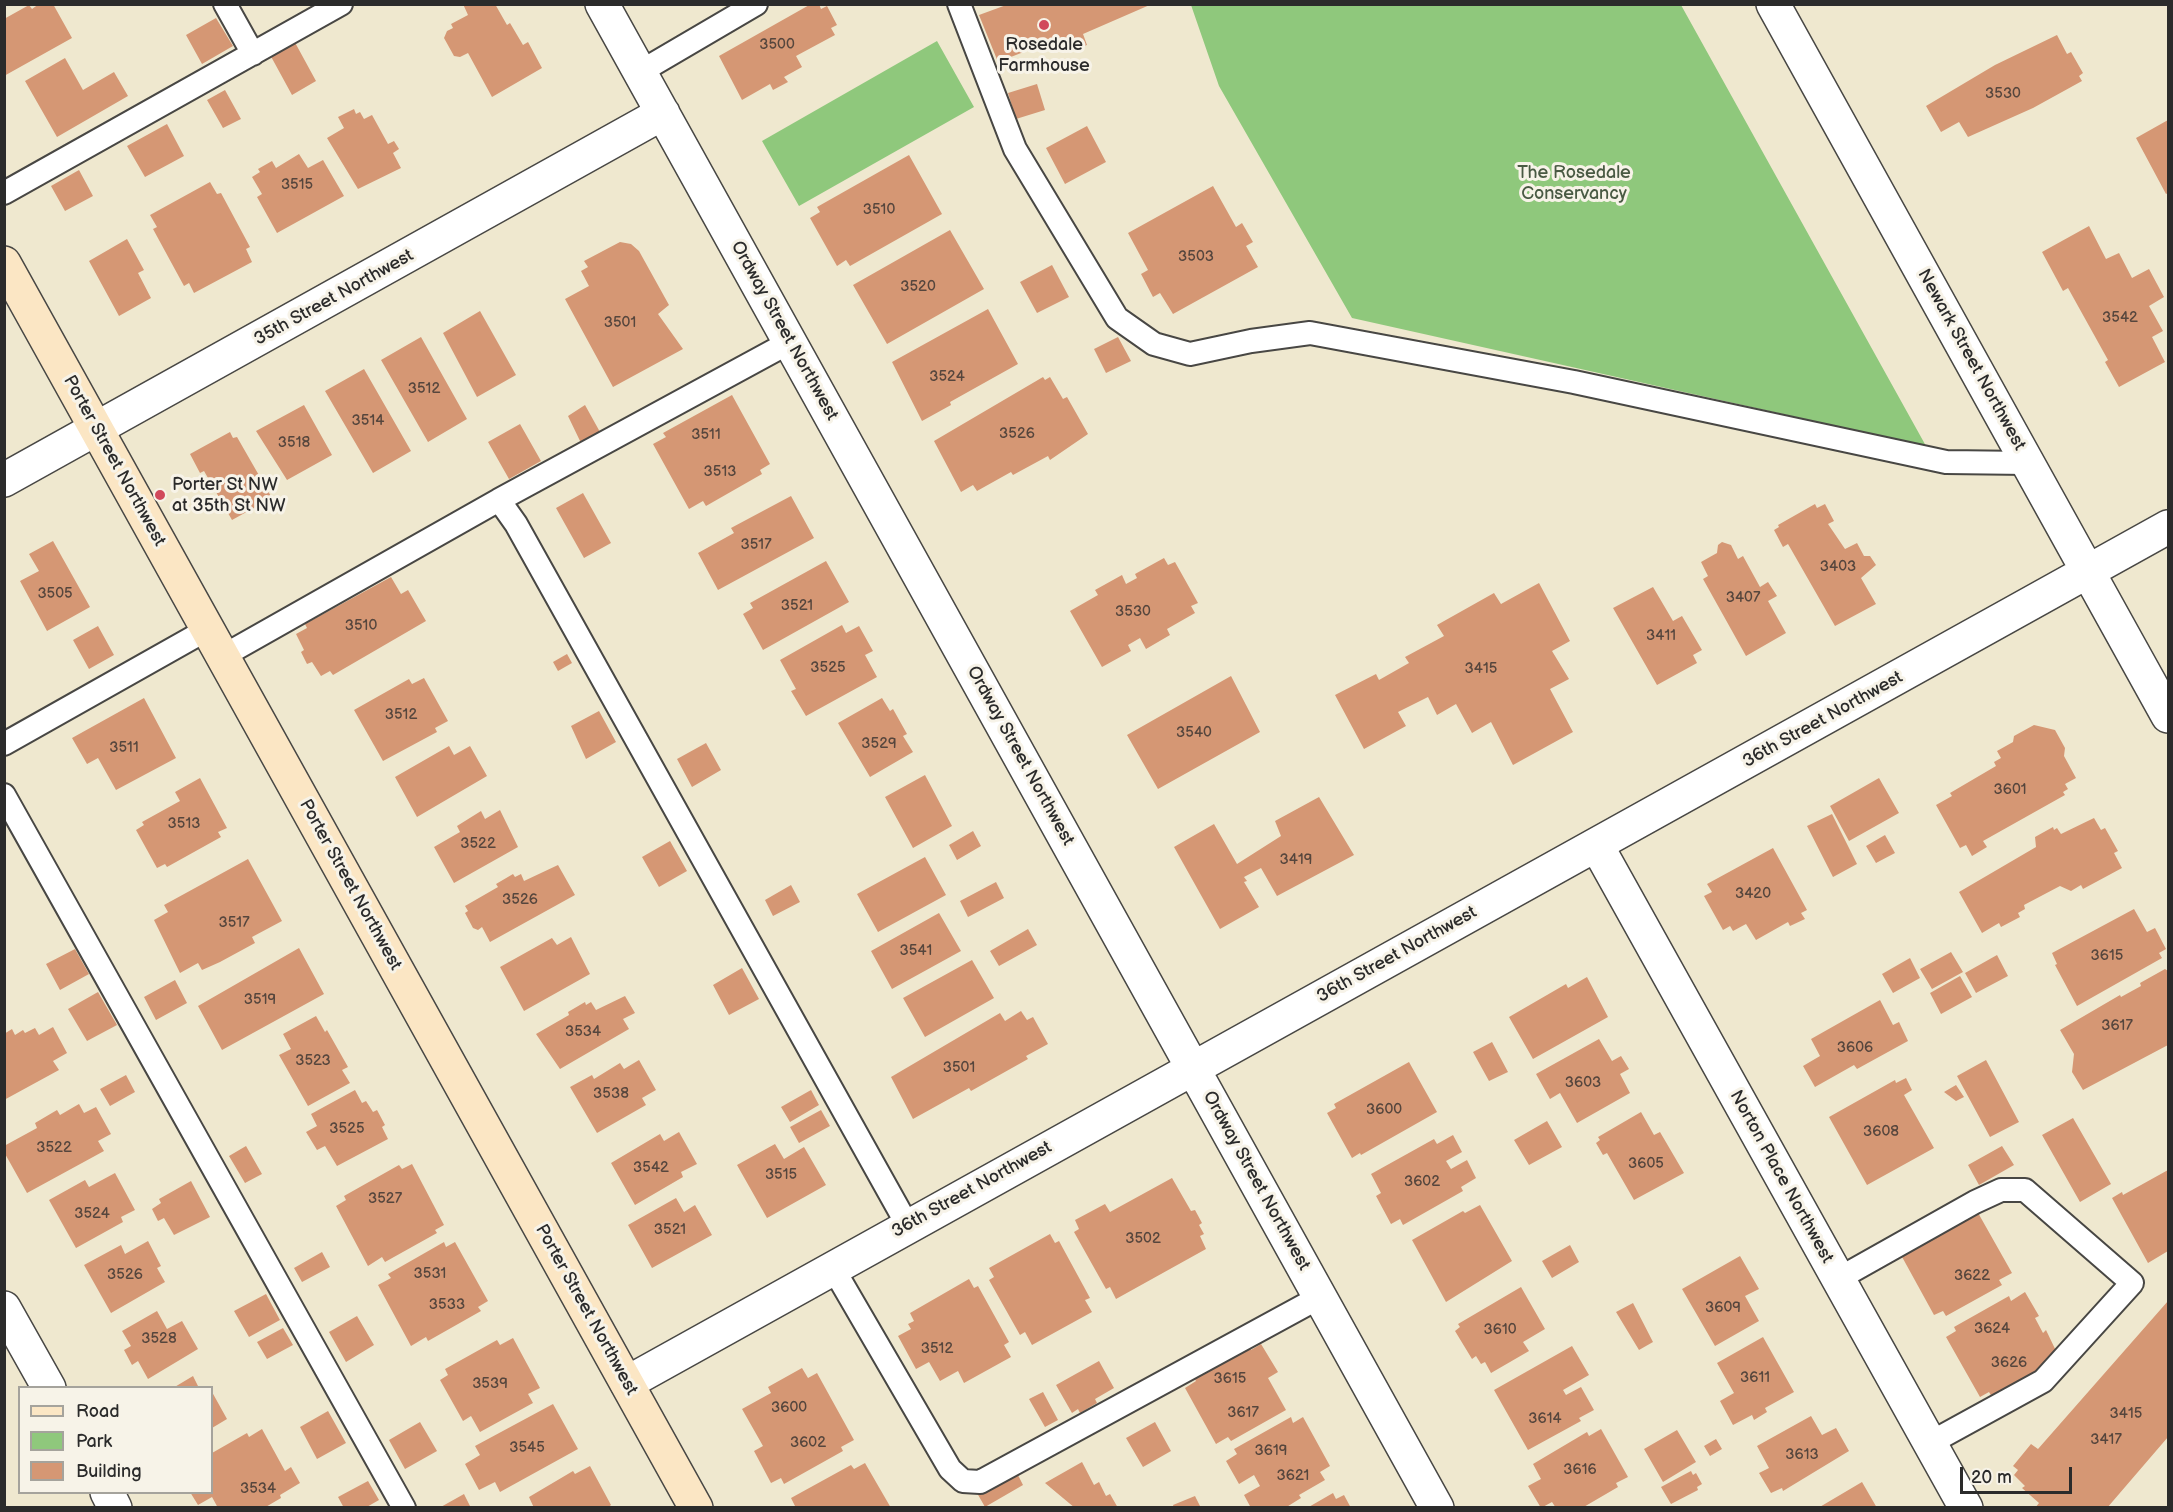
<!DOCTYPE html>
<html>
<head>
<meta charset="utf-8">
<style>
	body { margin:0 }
	#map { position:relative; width:2173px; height:1512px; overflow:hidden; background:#efe8cf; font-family:"Balsamiq Sans",sans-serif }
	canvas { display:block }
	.frame { position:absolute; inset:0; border:6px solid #2b2b2b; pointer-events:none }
	.legend { position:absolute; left:18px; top:1386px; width:195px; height:108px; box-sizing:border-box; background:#f7f3e8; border:2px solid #a5a39c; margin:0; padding:8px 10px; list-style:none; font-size:18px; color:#2b2b2b }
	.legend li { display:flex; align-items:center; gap:12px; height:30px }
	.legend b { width:30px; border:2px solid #a5a39c }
	.scale { position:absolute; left:1960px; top:1467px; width:112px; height:27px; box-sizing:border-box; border:3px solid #2b2b2b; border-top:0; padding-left:8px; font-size:18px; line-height:21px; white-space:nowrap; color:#2b2b2b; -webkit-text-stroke:4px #f7f3e8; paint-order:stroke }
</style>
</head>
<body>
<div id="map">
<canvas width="2173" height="1512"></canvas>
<div class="frame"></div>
<ul class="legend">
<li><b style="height:8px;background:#fbe6c4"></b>Road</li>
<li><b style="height:16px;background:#8fc87c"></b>Park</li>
<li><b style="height:16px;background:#d59774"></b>Building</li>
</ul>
<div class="scale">20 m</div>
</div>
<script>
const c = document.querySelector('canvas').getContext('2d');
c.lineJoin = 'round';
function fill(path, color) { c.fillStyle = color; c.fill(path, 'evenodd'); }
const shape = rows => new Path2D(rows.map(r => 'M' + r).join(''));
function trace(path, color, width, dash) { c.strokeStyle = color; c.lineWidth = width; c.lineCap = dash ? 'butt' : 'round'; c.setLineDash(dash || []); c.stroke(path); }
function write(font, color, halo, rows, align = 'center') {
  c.font = font + ' "Balsamiq Sans",sans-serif'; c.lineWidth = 6; c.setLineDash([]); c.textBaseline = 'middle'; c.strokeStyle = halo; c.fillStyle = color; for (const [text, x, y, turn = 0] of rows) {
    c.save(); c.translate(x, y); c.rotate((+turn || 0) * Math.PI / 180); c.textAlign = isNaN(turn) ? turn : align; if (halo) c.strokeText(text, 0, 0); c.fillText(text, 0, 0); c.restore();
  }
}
fill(shape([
	[1191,5,1681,5,1926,446,1352,318,1219,86],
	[937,41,974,107,799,206,762,141]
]), '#8fc87c');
fill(shape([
	[39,4,53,4,72,38,4,76,4,19,29,5,32,9],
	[463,4,495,4,507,25,510,23,523,45,528,42,542,68,492,97,468,53,460,57,454,56,444,38,447,31,453,28,451,24,468,15],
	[811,4,819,4,821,9,827,6,837,25,831,28,835,35,796,56,802,67,784,77,788,82,773,90,770,84,742,100,719,56],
	[1009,4,1152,4,1083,34,1087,45,1068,52,1062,37,998,62,979,15],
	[216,18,233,46,202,64,186,35],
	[2057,35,2067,54,2071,52,2083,73,2079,76,2082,81,2033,108,1968,137,1959,122,1941,132,1926,106,1995,65],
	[292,37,316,81,292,95,268,51],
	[65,58,83,90,114,72,128,96,57,137,25,81],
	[1037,84,1045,110,1016,119,1008,93],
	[225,90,241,119,223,128,207,100],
	[354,109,356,114,360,112,364,119,372,115,388,144,394,141,399,149,393,153,401,168,358,189,327,138,344,128,338,117],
	[2168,120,2168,193,2166,194,2136,138],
	[167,124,184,156,145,177,127,146],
	[1087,126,1106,162,1065,184,1046,148],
	[299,154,308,168,323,160,344,196,277,233,257,197,262,194,252,177,260,172,258,169,272,161,276,168],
	[909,155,942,214,850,266,846,260,837,266,810,218,820,212,817,207],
	[79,170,93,196,65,211,51,186],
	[210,182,217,194,221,193,250,247,246,249,252,262,194,293,189,283,184,286,153,229,157,227,150,215],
	[1213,186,1236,227,1242,223,1253,242,1246,246,1258,267,1173,314,1160,293,1153,297,1141,274,1148,270,1128,233],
	[2089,226,2106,259,2119,253,2132,278,2149,269,2164,297,2149,306,2163,331,2152,337,2165,362,2119,387,2105,362,2108,360,2068,288,2063,291,2042,252],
	[950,230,984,289,887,344,853,285],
	[127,239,144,270,138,273,151,298,119,316,89,261],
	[620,242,631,244,639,251,669,305,658,314,683,349,613,387,565,299,589,286,581,271,588,267,584,261],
	[1052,265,1069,297,1037,313,1020,282],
	[988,309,1018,364,950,402,951,405,922,421,892,362],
	[480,311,516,375,477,397,443,333],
	[421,337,467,419,428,442,381,360],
	[1118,337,1131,361,1106,373,1094,349],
	[364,369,411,451,373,473,325,391],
	[1043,377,1045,380,1050,377,1063,399,1067,397,1088,434,1050,460,1048,456,1013,475,1011,472,977,491,973,485,961,492,934,441],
	[732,395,770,464,760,470,762,474,706,506,703,501,689,509,653,444,666,437,663,433],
	[304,405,332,455,287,480,256,431],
	[585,405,600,432,581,443,568,416],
	[520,424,541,461,509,479,488,442],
	[230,432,233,438,237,437,272,498,232,520,204,471,200,473,190,454],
	[583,493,611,543,584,558,556,508],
	[791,496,814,538,718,590,698,553,734,533,731,528],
	[1815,504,1817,508,1825,504,1834,521,1828,524,1845,549,1857,543,1864,556,1870,556,1876,565,1861,578,1876,604,1835,626,1788,544,1783,547,1774,530,1779,527,1778,525],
	[53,541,90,607,47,631,20,581,39,571,29,554],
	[1722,542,1731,545,1738,559,1743,556,1760,587,1768,582,1777,596,1768,601,1786,633,1746,656,1703,579,1708,576,1701,562,1717,553,1718,545],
	[1164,558,1168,565,1175,562,1198,603,1191,606,1195,613,1167,629,1170,635,1146,649,1140,638,1128,645,1131,651,1102,667,1070,611,1098,595,1095,590,1122,575,1126,584,1137,578,1135,574],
	[826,561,849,602,763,650,743,614,753,608,750,603],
	[391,577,401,594,408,590,426,621,333,675,330,671,321,676,312,662,307,664,301,652,304,650,296,634,307,628,305,624],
	[1539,583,1570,641,1552,651,1569,679,1550,689,1573,732,1513,765,1491,722,1472,733,1456,704,1437,715,1428,697,1398,712,1406,726,1364,749,1335,695,1376,674,1379,680,1409,663,1405,657,1444,636,1437,625,1494,593,1501,604],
	[1653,587,1673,621,1682,616,1702,650,1693,655,1697,663,1657,685,1613,608],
	[842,625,846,633,859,626,873,651,865,655,877,677,806,716,791,691,796,689,780,660],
	[98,626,114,655,89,669,73,640],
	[567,654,572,663,558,671,553,662],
	[1231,676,1260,732,1158,789,1127,735],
	[424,678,448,721,435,728,437,732,383,761,354,710,409,679,412,684],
	[144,698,176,758,116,790,98,758,87,764,72,738],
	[882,698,890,711,893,709,907,734,903,736,913,752,870,777,838,723],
	[599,711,616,742,586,759,571,726],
	[2034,725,2055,730,2065,748,2064,756,2076,778,2065,784,2068,789,2063,792,2065,795,1983,841,1987,847,1972,856,1966,845,1960,848,1936,805,1952,796,1950,793,1996,766,1994,762,2001,758,1997,751,2013,742,2014,736],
	[706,743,721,770,692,787,677,759],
	[449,746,454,755,470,746,487,776,417,817,395,777],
	[925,775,952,826,913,848,885,797],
	[200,778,227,828,218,832,221,837,167,867,165,864,157,868,136,830,144,825,142,822,180,801,175,792],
	[1879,778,1899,813,1849,841,1830,806],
	[1319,797,1354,855,1277,896,1261,868,1244,877,1247,881,1244,882,1259,907,1220,929,1174,847,1214,824,1237,864,1281,836,1275,821],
	[500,810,518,847,454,883,434,847,460,832,457,826,481,811,485,819],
	[1832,814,1857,864,1833,877,1807,826],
	[2094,818,2101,830,2105,828,2118,851,2114,853,2122,868,2083,889,2081,885,2071,891,2060,886,2024,905,2025,909,2018,913,2020,917,2001,927,1999,923,1982,933,1959,892,2036,847,2035,837,2053,827,2054,830,2057,828,2061,834],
	[973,831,981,846,957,860,949,845],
	[1885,835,1895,853,1876,863,1866,846],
	[670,841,687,871,659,887,642,857],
	[1773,848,1807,910,1801,913,1805,919,1790,926,1788,922,1756,940,1746,924,1733,931,1730,926,1723,930,1704,896,1712,892,1707,884],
	[925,857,946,895,878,932,857,894],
	[248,859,282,921,252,937,255,943,220,962,202,970,198,963,180,973,154,920,168,912,164,905],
	[558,865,575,895,490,942,482,927,478,930,473,928,465,913,468,911,465,906,498,887,496,884,513,874,515,877,521,874,524,881],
	[996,882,1004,898,968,917,960,901],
	[791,885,800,902,773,916,765,900],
	[2134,909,2147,932,2155,928,2166,949,2159,953,2162,958,2077,1006,2055,965,2057,964,2052,953],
	[939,913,961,951,892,989,871,951],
	[1028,929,1037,945,999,966,990,951],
	[571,937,590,974,524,1011,500,967,552,938,557,945],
	[299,948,324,994,222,1050,198,1006],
	[75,949,89,974,60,990,46,964],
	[1951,952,1963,972,1932,989,1920,969],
	[1997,955,2008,976,1976,993,1965,973],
	[1910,958,1920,978,1893,993,1882,974],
	[972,960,994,998,925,1037,903,998],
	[742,968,759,999,729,1015,713,985],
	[2165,969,2168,971,2168,1045,2083,1090,2072,1072,2074,1054,2060,1030,2120,995,2121,997,2141,986,2140,983],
	[1960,976,1972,997,1941,1014,1930,993],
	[1587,977,1608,1017,1533,1059,1509,1017,1566,984,1568,988],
	[175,980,187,1003,156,1020,144,997],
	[98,992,117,1025,87,1041,68,1009],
	[625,996,635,1013,623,1019,629,1029,560,1069,536,1034,569,1015,568,1012,585,1002,586,1005,591,1002,596,1010],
	[1880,1000,1893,1025,1899,1022,1908,1041,1857,1069,1854,1065,1815,1087,1803,1066,1820,1056,1811,1039],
	[1021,1011,1027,1020,1033,1017,1048,1044,1026,1056,1028,1059,971,1091,969,1088,913,1119,891,1077,1000,1013,1005,1021],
	[316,1016,325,1032,327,1030,348,1067,342,1070,350,1083,308,1106,279,1055,291,1049,283,1034],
	[53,1027,67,1053,53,1061,59,1070,4,1100,4,1034,12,1029,15,1035,23,1030,25,1033,35,1028,39,1035],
	[1599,1039,1612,1061,1621,1056,1629,1069,1620,1074,1630,1093,1577,1123,1560,1093,1550,1099,1536,1074],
	[1492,1042,1508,1072,1489,1081,1473,1052],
	[639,1060,656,1090,642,1098,646,1105,597,1133,570,1087,592,1075,594,1079,620,1063,624,1069],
	[1986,1060,2019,1122,1990,1137,1957,1076],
	[1409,1062,1437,1112,1361,1155,1360,1153,1352,1158,1327,1113,1336,1108,1334,1104],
	[126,1075,135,1092,110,1106,100,1089],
	[1906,1078,1912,1090,1904,1095,1934,1148,1867,1185,1829,1117,1895,1080,1896,1083],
	[1956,1085,1964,1097,1956,1101,1944,1092],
	[355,1090,362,1103,366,1101,373,1112,377,1110,385,1125,382,1127,388,1139,337,1166,325,1146,317,1150,306,1132,317,1126,311,1114],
	[811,1090,819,1105,790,1122,781,1107],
	[79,1104,84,1113,96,1107,111,1134,98,1141,104,1151,27,1193,4,1152,4,1146,37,1128,35,1123,57,1110,60,1115],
	[821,1110,830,1126,799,1143,790,1127],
	[1641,1112,1654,1135,1660,1132,1684,1173,1634,1200,1607,1153,1603,1155,1596,1143,1600,1140,1598,1137],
	[2073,1118,2111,1184,2080,1202,2042,1135],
	[1547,1121,1562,1147,1529,1165,1514,1140],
	[679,1132,697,1164,681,1172,683,1177,635,1205,611,1163,660,1134,664,1141],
	[1453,1135,1462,1152,1446,1161,1451,1169,1467,1160,1476,1178,1461,1187,1463,1191,1403,1225,1400,1219,1391,1224,1376,1196,1381,1193,1371,1174,1434,1139,1437,1144],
	[775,1144,784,1159,804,1147,826,1185,767,1218,737,1165],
	[246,1146,262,1174,245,1183,229,1156],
	[2002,1146,2014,1165,1979,1185,1968,1165],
	[412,1164,444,1225,435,1230,437,1233,385,1262,382,1257,368,1266,336,1206,346,1200,344,1196,399,1165,402,1169],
	[2168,1170,2168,1251,2148,1263,2112,1198,2122,1192,2123,1195],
	[115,1173,135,1210,121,1217,123,1222,76,1248,49,1200,85,1180,89,1187],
	[1172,1178,1191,1211,1195,1210,1202,1223,1199,1225,1204,1234,1200,1236,1206,1249,1116,1299,1110,1287,1106,1289,1074,1232,1079,1229,1075,1220,1105,1204,1110,1212],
	[191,1181,210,1217,174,1235,164,1218,158,1221,152,1209,161,1203,159,1199],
	[676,1198,684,1212,695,1205,712,1235,652,1268,628,1225],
	[1480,1205,1512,1261,1446,1302,1412,1240,1463,1211,1465,1213],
	[1977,1211,2012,1273,1999,1280,2002,1285,1946,1316,1943,1311,1934,1315,1901,1255],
	[1050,1234,1055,1243,1059,1241,1090,1298,1085,1300,1092,1312,1032,1345,1025,1332,1020,1335,989,1280,994,1277,989,1268],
	[148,1241,161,1266,157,1268,165,1282,111,1313,84,1265,121,1245,125,1254],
	[444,1242,446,1247,455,1242,488,1301,478,1307,481,1311,428,1341,426,1337,411,1346,378,1285,391,1278,388,1274],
	[1570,1245,1579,1262,1552,1278,1542,1261],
	[322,1252,330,1267,302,1282,294,1268],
	[1740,1256,1759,1289,1745,1296,1759,1321,1715,1346,1682,1289],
	[969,1279,974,1288,978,1286,1009,1342,1004,1345,1011,1357,964,1383,958,1371,940,1381,929,1362,916,1369,898,1336,911,1329,908,1324,914,1321,910,1313],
	[1521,1287,1545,1329,1523,1342,1529,1351,1491,1373,1485,1362,1481,1364,1476,1356,1472,1359,1455,1331,1460,1327,1458,1324],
	[2025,1292,2039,1316,2035,1318,2043,1333,2046,1330,2057,1353,2045,1360,2048,1366,1992,1397,1989,1392,1980,1397,1946,1337,1956,1331,1954,1327,2009,1296,2011,1301],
	[266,1294,280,1320,249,1337,234,1311],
	[2168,1301,2168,1437,2107,1508,2035,1508,2039,1503,2022,1488,2025,1486,2014,1475,2018,1470,2013,1466,2031,1444,2038,1449],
	[1633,1303,1653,1342,1639,1350,1616,1312],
	[157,1311,167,1329,182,1321,198,1349,148,1379,138,1361,132,1365,124,1350,131,1346,122,1331],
	[357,1316,374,1345,346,1362,329,1332],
	[283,1328,293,1345,267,1359,257,1342],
	[1763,1337,1794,1392,1765,1408,1767,1412,1754,1420,1752,1415,1733,1425,1720,1401,1734,1393,1717,1363],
	[513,1338,540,1388,528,1394,533,1403,480,1432,471,1416,463,1421,440,1380,448,1375,445,1369,497,1340,500,1345],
	[1261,1344,1278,1372,1268,1378,1286,1410,1231,1441,1228,1437,1216,1444,1185,1388,1196,1381,1193,1376,1248,1345,1251,1350],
	[1572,1346,1589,1375,1563,1390,1566,1395,1581,1387,1594,1410,1579,1418,1581,1421,1528,1450,1494,1390],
	[1099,1361,1114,1388,1095,1399,1097,1403,1080,1413,1078,1409,1072,1413,1056,1385],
	[802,1368,808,1378,817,1373,854,1440,841,1447,843,1451,784,1484,781,1478,771,1483,754,1451,763,1446,742,1409,771,1393,768,1387],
	[193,1376,199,1388,173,1388],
	[212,1392,227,1419,212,1428],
	[1043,1392,1058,1420,1045,1427,1029,1399],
	[553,1404,578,1449,500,1492,495,1482,479,1490,465,1464,480,1455,475,1446],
	[328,1411,346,1443,317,1459,300,1427],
	[1811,1416,1822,1435,1836,1428,1849,1451,1783,1491,1782,1488,1771,1493,1759,1473,1769,1468,1757,1446],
	[1291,1417,1293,1423,1303,1417,1330,1466,1320,1472,1325,1480,1299,1495,1301,1498,1285,1508,1251,1508,1244,1495,1260,1486,1254,1475,1239,1484,1226,1461,1237,1454,1234,1449],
	[420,1422,437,1451,405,1469,389,1440],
	[1155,1422,1171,1451,1143,1467,1126,1438],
	[262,1429,285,1471,291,1467,300,1483,280,1495,281,1498,264,1508,218,1508,212,1497,198,1505,190,1492,212,1492,212,1453,247,1433,249,1437],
	[1601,1429,1628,1477,1616,1483,1618,1487,1582,1508,1556,1508,1552,1502,1541,1508,1528,1486,1541,1479,1533,1464,1587,1432,1589,1436],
	[1677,1430,1696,1462,1663,1482,1644,1449],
	[1716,1439,1722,1449,1710,1456,1704,1446],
	[1082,1462,1094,1485,1099,1482,1106,1496,1110,1494,1118,1508,1075,1508,1045,1483],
	[865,1463,891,1508,796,1508,791,1498,851,1465,854,1469],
	[590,1466,611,1505,607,1508,534,1508,529,1497,573,1471,575,1474],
	[1016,1471,1023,1485,985,1507,977,1493],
	[1691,1471,1693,1475,1696,1473,1702,1484,1697,1487,1698,1490,1671,1504,1661,1487],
	[368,1481,379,1500,365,1508,344,1508,338,1497],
	[1862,1482,1877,1508,1818,1508],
	[1333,1493,1336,1499,1344,1495,1351,1508,1307,1508],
	[464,1494,471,1508,439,1508],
	[1195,1496,1201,1508,1174,1508,1173,1505]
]), '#d59774');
const lane = shape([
	[225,4,253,54],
	[959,4,1015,149,1117,318,1154,344,1190,354,1251,341,1310,333,1574,382,1946,462,2028,463],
	[640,72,756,4],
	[4,193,341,4],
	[499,500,790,342],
	[223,656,499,500,516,524,908,1226],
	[4,744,208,629],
	[4,795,404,1508],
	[833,1268,950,1469,963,1481,980,1482,1320,1297],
	[1838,1279,1975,1202,2001,1190,2025,1190,2132,1283,2043,1381,1930,1443]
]);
const street = shape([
	[602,4,1437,1508],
	[1773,4,2168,716],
	[4,480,663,113],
	[1597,846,1966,1508],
	[4,1308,49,1388],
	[627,1383,2168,527],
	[107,1492,115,1508]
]);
const secondary = shape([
	[4,263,696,1508]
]);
trace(lane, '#484744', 26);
trace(street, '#484744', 36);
trace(secondary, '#484744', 36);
trace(lane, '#fff', 22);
trace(street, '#fff', 33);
trace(secondary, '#fbe6c4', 33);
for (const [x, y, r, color] of [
	[1044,25,6,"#d1495b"],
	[160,495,6,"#d1495b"]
]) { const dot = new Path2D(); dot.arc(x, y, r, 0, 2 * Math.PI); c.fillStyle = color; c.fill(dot); trace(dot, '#f7f3e8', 2); }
write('15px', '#56463d', null, [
	["3500",777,45],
	["3530",2003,94],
	["3515",297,185],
	["3510",879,210],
	["3503",1196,257],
	["3520",918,287],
	["3542",2120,318],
	["3501",620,323],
	["3524",947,377],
	["3512",424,389],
	["3514",368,421],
	["3526",1017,434],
	["3511",706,435],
	["3518",294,443],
	["3513",720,472],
	["3517",756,545],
	["3403",1838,567],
	["3505",55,594],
	["3407",1743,598],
	["3521",797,606],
	["3530",1133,612],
	["3510",361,626],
	["3411",1661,636],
	["3525",828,668],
	["3415",1481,669],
	["3512",401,715],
	["3540",1194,733],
	["3529",879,744],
	["3511",124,748],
	["3601",2010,790],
	["3513",184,824],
	["3522",478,844],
	["3419",1296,860],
	["3420",1753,894],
	["3526",520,900],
	["3517",234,923],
	["3541",916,951],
	["3615",2107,956],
	["3519",260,1000],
	["3617",2117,1026],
	["3534",583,1032],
	["3606",1855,1048],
	["3523",313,1061],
	["3501",959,1068],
	["3603",1583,1083],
	["3538",611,1094],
	["3600",1384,1110],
	["3525",347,1129],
	["3608",1881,1132],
	["3522",54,1148],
	["3605",1646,1164],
	["3542",651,1168],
	["3515",781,1175],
	["3602",1422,1182],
	["3527",385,1199],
	["3524",92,1214],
	["3521",670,1230],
	["3502",1143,1239],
	["3531",430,1274],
	["3526",125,1275],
	["3622",1972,1276],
	["3533",447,1305],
	["3609",1723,1308],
	["3624",1992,1329],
	["3610",1500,1330],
	["3528",159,1339],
	["3512",937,1349],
	["3626",2009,1363],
	["3611",1755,1378],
	["3615",1230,1379],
	["3539",490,1384],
	["3600",789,1408],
	["3617",1243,1413],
	["3415",2126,1414],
	["3614",1545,1419],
	["3417",2106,1440],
	["3602",808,1443],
	["3545",527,1448],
	["3619",1271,1451],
	["3613",1802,1455],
	["3616",1580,1470],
	["3621",1293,1476],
	["3534",258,1489]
]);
write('18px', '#2b2b2b', '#f7f3e8', [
	["Rosedale",1044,45],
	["Farmhouse",1044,66],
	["Porter St NW",172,485,"left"],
	["at 35th St NW",172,506,"left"]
]);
write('18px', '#495a43', '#f7f3e8', [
	["The Rosedale",1574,173],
	["Conservancy",1574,194]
]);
write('18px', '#2b2b2b', '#f7f3e8', [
	["35th Street Northwest",334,298,-29],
	["Ordway Street Northwest",784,331,61],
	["Newark Street Northwest",1971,360,61],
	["Porter Street Northwest",114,461,61],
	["36th Street Northwest",1823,720,-29],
	["Ordway Street Northwest",1020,756,61],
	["Porter Street Northwest",350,885,61],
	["36th Street Northwest",1397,955,-29],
	["Norton Place Northwest",1781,1177,61],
	["Ordway Street Northwest",1256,1181,61],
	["36th Street Northwest",972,1190,-29],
	["Porter Street Northwest",586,1310,61]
]);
</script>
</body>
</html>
